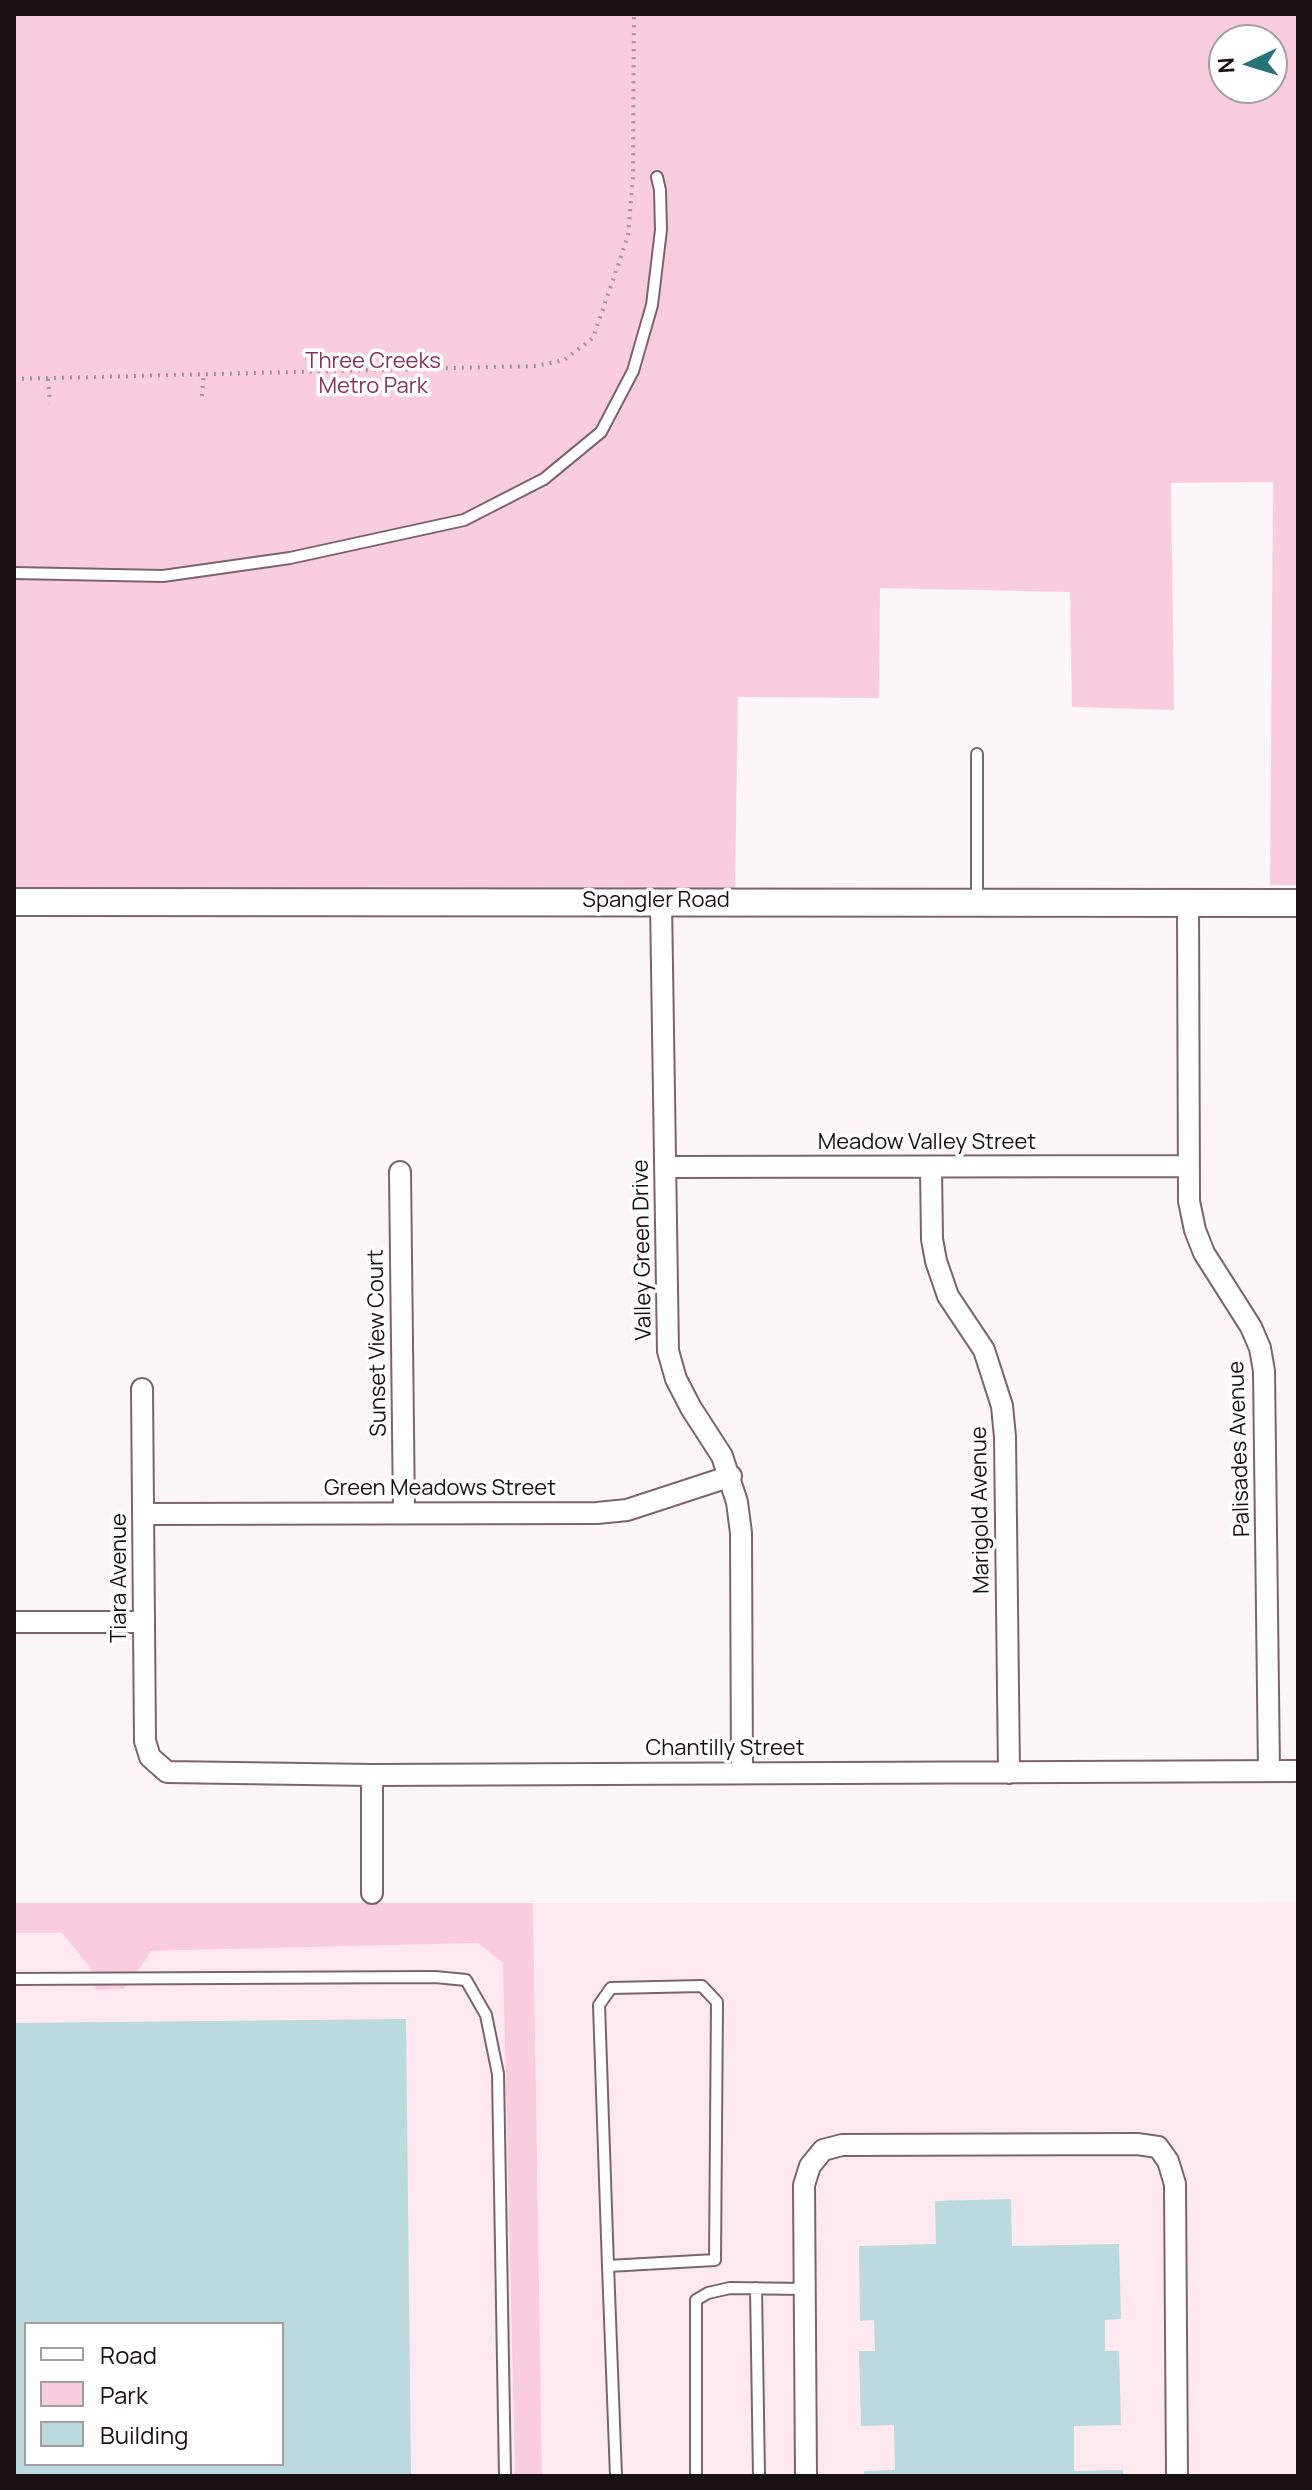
<!DOCTYPE html>
<html>
<head>
<meta charset="utf-8">
<style>
	body { margin:0 }
	#map { position:relative; width:1312px; height:2490px; overflow:hidden; background:#fcf6f9; font-family:Manrope,sans-serif }
	canvas { display:block }
	.frame { position:absolute; inset:0; border:16px solid #191014; pointer-events:none }
	.legend { position:absolute; left:24px; top:2322px; width:260px; height:144px; box-sizing:border-box; background:#fff; border:2px solid #a39fa1; margin:0; padding:10px 14px; list-style:none; font-size:24px; color:#191014 }
	.legend li { display:flex; align-items:center; gap:16px; height:40px }
	.legend b { width:40px; border:2px solid #a39fa1 }
	.north { position:absolute; left:1208px; top:24px; width:80px; height:80px; box-sizing:border-box; background:#fff; border:2px solid #a39fa1; border-radius:50%; rotate:266deg; font-size:22px; font-weight:700; line-height:32px; text-align:center; color:#191014 }
	.north::after { content:''; display:block; margin:auto; width:28px; height:36px; background:#287279; clip-path:polygon(50% 0,100% 100%,50% 72%,0 100%) }
</style>
</head>
<body>
<div id="map">
<canvas width="1312" height="2490"></canvas>
<div class="frame"></div>
<ul class="legend">
<li><b style="height:10px;background:#fff"></b>Road</li>
<li><b style="height:22px;background:#f9cdde"></b>Park</li>
<li><b style="height:22px;background:#bbdadd"></b>Building</li>
</ul>
<div class="north">N</div>
</div>
<script>
const c = document.querySelector('canvas').getContext('2d');
c.lineJoin = 'round';
function fill(path, color) { c.fillStyle = color; c.fill(path, 'evenodd'); }
const shape = rows => new Path2D(rows.map(r => 'M' + r).join(''));
function trace(path, color, width, dash) { c.strokeStyle = color; c.lineWidth = width; c.lineCap = dash ? 'butt' : 'round'; c.setLineDash(dash || []); c.stroke(path); }
function write(font, color, halo, rows, align = 'center') {
  c.font = font + ' Manrope,sans-serif'; c.lineWidth = 7; c.setLineDash([]); c.textBaseline = 'middle'; c.strokeStyle = halo; c.fillStyle = color; for (const [text, x, y, turn = 0] of rows) {
    c.save(); c.translate(x, y); c.rotate((+turn || 0) * Math.PI / 180); c.textAlign = isNaN(turn) ? turn : align; if (halo) c.strokeText(text, 0, 0); c.fillText(text, 0, 0); c.restore();
  }
}
fill(shape([
	[1298,1902,1298,2476,542,2476,533,1903],
	[14,1933,62,1933,89,1966,131,1982,151,1951,479,1943,503,1963,515,2476,14,2476],
	[26,2324,282,2324,282,2464,26,2464]
]), '#ffe9f1');
fill(shape([
	[14,14,1298,14,1298,885,1270,885,1273,482,1171,483,1174,710,1072,707,1070,592,880,588,879,698,738,697,735,890,14,890],
	[1224,40,1272,40,1272,88,1224,88],
	[14,1903,533,1903,542,2476,515,2476,503,1963,478,1943,151,1951,131,1982,123,1989,96,1990,89,1966,62,1933,14,1933]
]), '#f9cdde');
fill(shape([
	[406,2019,411,2476,14,2476,14,2023],
	[26,2324,282,2324,282,2464,26,2464],
	[1011,2199,1012,2246,1119,2244,1121,2319,1105,2320,1105,2351,1119,2351,1121,2425,1074,2426,1074,2471,1123,2470,1123,2476,864,2476,864,2471,895,2470,894,2425,861,2426,859,2351,875,2351,874,2320,860,2321,859,2246,936,2244,935,2201]
]), '#bbdadd');
const service = shape([
	[14,573,163,576,290,558,464,520,544,479,601,432,633,371,652,305,661,230,660,190,657,177],
	[977,901,977,754],
	[14,1979,435,1977,466,1980,486,2015,498,2074,505,2476],
	[608,2266,715,2260,717,2002,702,1986,611,1988,599,2005,608,2266,616,2476],
	[756,2288,759,2476],
	[696,2476,696,2300,708,2293,730,2288,805,2289]
]);
const minor = shape([
	[661,902,668,1351,676,1379,691,1408,722,1456,737,1502,741,1533,742,1773],
	[1188,902,1189,1201,1195,1230,1204,1253,1251,1327,1260,1348,1264,1371,1269,1771],
	[666,1167,1188,1166],
	[931,1167,932,1239,936,1261,948,1296,984,1350,1002,1406,1005,1437,1009,1773],
	[400,1172,404,1513],
	[142,1389,145,1741,150,1757,167,1772,372,1775,1298,1771],
	[143,1514,597,1513,627,1510,731,1476],
	[14,1622,144,1622],
	[372,1893,372,1775],
	[806,2476,804,2185,810,2166,823,2150,842,2145,1137,2144,1158,2147,1168,2161,1175,2184,1177,2476]
]);
const tertiary = shape([
	[14,902,1298,903]
]);
trace(service, '#7c646e', 14);
trace(minor, '#7c646e', 24);
trace(tertiary, '#7c646e', 30);
trace(shape([
	[14,379,536,366,564,360,593,338,628,236,633,176,634,14],
	[48,379,50,403],
	[202,396,204,373]
]), '#9e979b', 4, [2, 6]);
trace(service, '#fff', 10);
trace(minor, '#fff', 20);
trace(tertiary, '#fff', 26);
write('22px', '#8b305e', '#fff', [
	["Three Creeks",373,362],
	["Metro Park",373,387]
]);
write('22px', '#191014', '#fff', [
	["Spangler Road",656,901],
	["Meadow Valley Street",927,1143],
	["Valley Green Drive",643,1250,-91],
	["Sunset View Court",378,1343,-91],
	["Palisades Avenue",1240,1449,-92],
	["Green Meadows Street",440,1489],
	["Marigold Avenue",981,1510,-91],
	["Tiara Avenue",120,1578,-90],
	["Chantilly Street",725,1749]
]);
</script>
</body>
</html>
